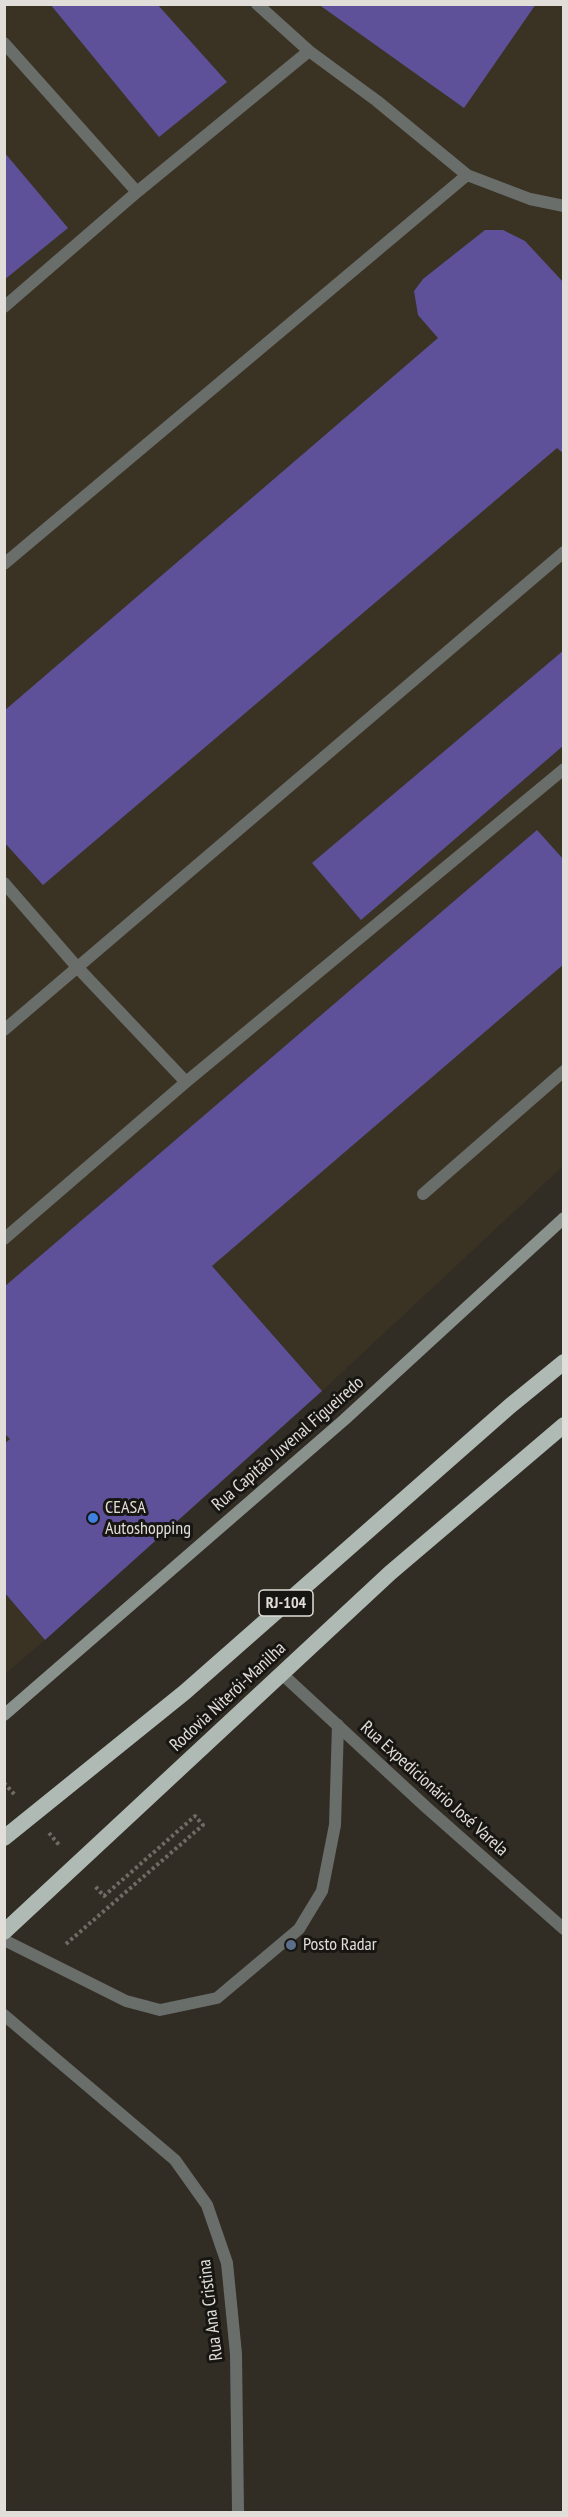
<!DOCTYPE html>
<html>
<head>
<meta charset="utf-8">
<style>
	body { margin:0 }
	#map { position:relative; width:568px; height:2517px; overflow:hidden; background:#312d25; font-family:"PT Sans Narrow",sans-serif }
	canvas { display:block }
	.frame { position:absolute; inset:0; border:6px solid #e1ded9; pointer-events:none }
</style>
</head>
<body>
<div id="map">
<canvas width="568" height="2517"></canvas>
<div class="frame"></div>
</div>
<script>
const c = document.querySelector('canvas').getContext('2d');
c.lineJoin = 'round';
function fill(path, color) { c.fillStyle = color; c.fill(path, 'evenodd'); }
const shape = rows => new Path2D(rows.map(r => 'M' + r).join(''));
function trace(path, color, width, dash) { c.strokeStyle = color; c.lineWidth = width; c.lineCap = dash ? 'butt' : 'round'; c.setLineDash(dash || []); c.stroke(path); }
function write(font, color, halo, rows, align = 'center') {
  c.font = font + ' "PT Sans Narrow",sans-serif'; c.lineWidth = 6; c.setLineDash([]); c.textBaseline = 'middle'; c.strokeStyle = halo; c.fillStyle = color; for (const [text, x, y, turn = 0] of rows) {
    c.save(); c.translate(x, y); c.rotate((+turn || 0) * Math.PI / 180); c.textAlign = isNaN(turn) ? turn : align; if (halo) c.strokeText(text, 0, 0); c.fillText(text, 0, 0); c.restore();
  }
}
fill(shape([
	[5,5,563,5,563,1166,322,1391,212,1266,5,1444],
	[4,1592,45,1640,5,1674,4,1674]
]), '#3a3324');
fill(shape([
	[50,4,157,4,227,82,159,137],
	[318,4,536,4,464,108],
	[4,152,68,228,4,280],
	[485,230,503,230,525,241,564,283,564,454,557,448,43,885,4,842,4,711,438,338,418,315,414,291,423,279],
	[564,650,564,745,361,920,312,863],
	[537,830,564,860,564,964,212,1266,322,1391,45,1640,4,1592,4,1444,10,1439,4,1433,4,1287]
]), '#5e5199');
trace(shape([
	[4,1783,16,1796],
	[49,1833,60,1846],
	[66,1944,203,1825,195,1816,104,1896,94,1885]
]), '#706c65', 4, [3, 3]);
trace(shape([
	[257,4,309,51,377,101,467,175,530,199,564,206],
	[4,43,137,192],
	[4,307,137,192,309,51],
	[4,564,467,175],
	[4,883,77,967,186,1082],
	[4,1030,564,552],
	[423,1194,564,1071],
	[4,1239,186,1082,564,769],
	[4,1940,126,2001,160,2010,217,1998,299,1929,322,1891,335,1825,338,1725]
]), '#696e6b', 12);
trace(shape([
	[282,1674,427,1808,564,1929],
	[4,2015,175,2160,207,2205,227,2263,236,2354,238,2512]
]), '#696e6b', 12);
trace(shape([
	[4,1715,344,1420,564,1218]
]), '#8a928e', 12);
trace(shape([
	[4,1838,185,1692,510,1406,564,1362],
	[4,1932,390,1573,564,1425]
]), '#b0bab5', 16);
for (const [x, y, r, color] of [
	[93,1518,6,"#3f7fe0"],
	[291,1945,6,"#5c6f8a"]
]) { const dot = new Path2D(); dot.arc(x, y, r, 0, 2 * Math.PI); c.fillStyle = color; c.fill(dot); trace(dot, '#171612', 2); }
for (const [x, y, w] of [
	[286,1603,54]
]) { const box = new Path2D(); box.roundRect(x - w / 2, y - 13, w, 26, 4.5); c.fillStyle = '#171612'; c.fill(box); trace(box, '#e1ded9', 1.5); }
write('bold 16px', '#e1ded9', null, [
	["RJ-104",286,1603]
]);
write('18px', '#e1ded9', '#171612', [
	["Rua Capitão Juvenal Figueiredo",288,1444,-41],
	["Rodovia Niterói-Manilha",228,1697,-43],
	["Rua Expedicionário José Varela",434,1789,42],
	["Rua Ana Cristina",211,2310,-97]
]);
write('18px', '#e1ded9', '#171612', [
	["CEASA",105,1508],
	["Autoshopping",105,1529],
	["Posto Radar",303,1945]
], 'left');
</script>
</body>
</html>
